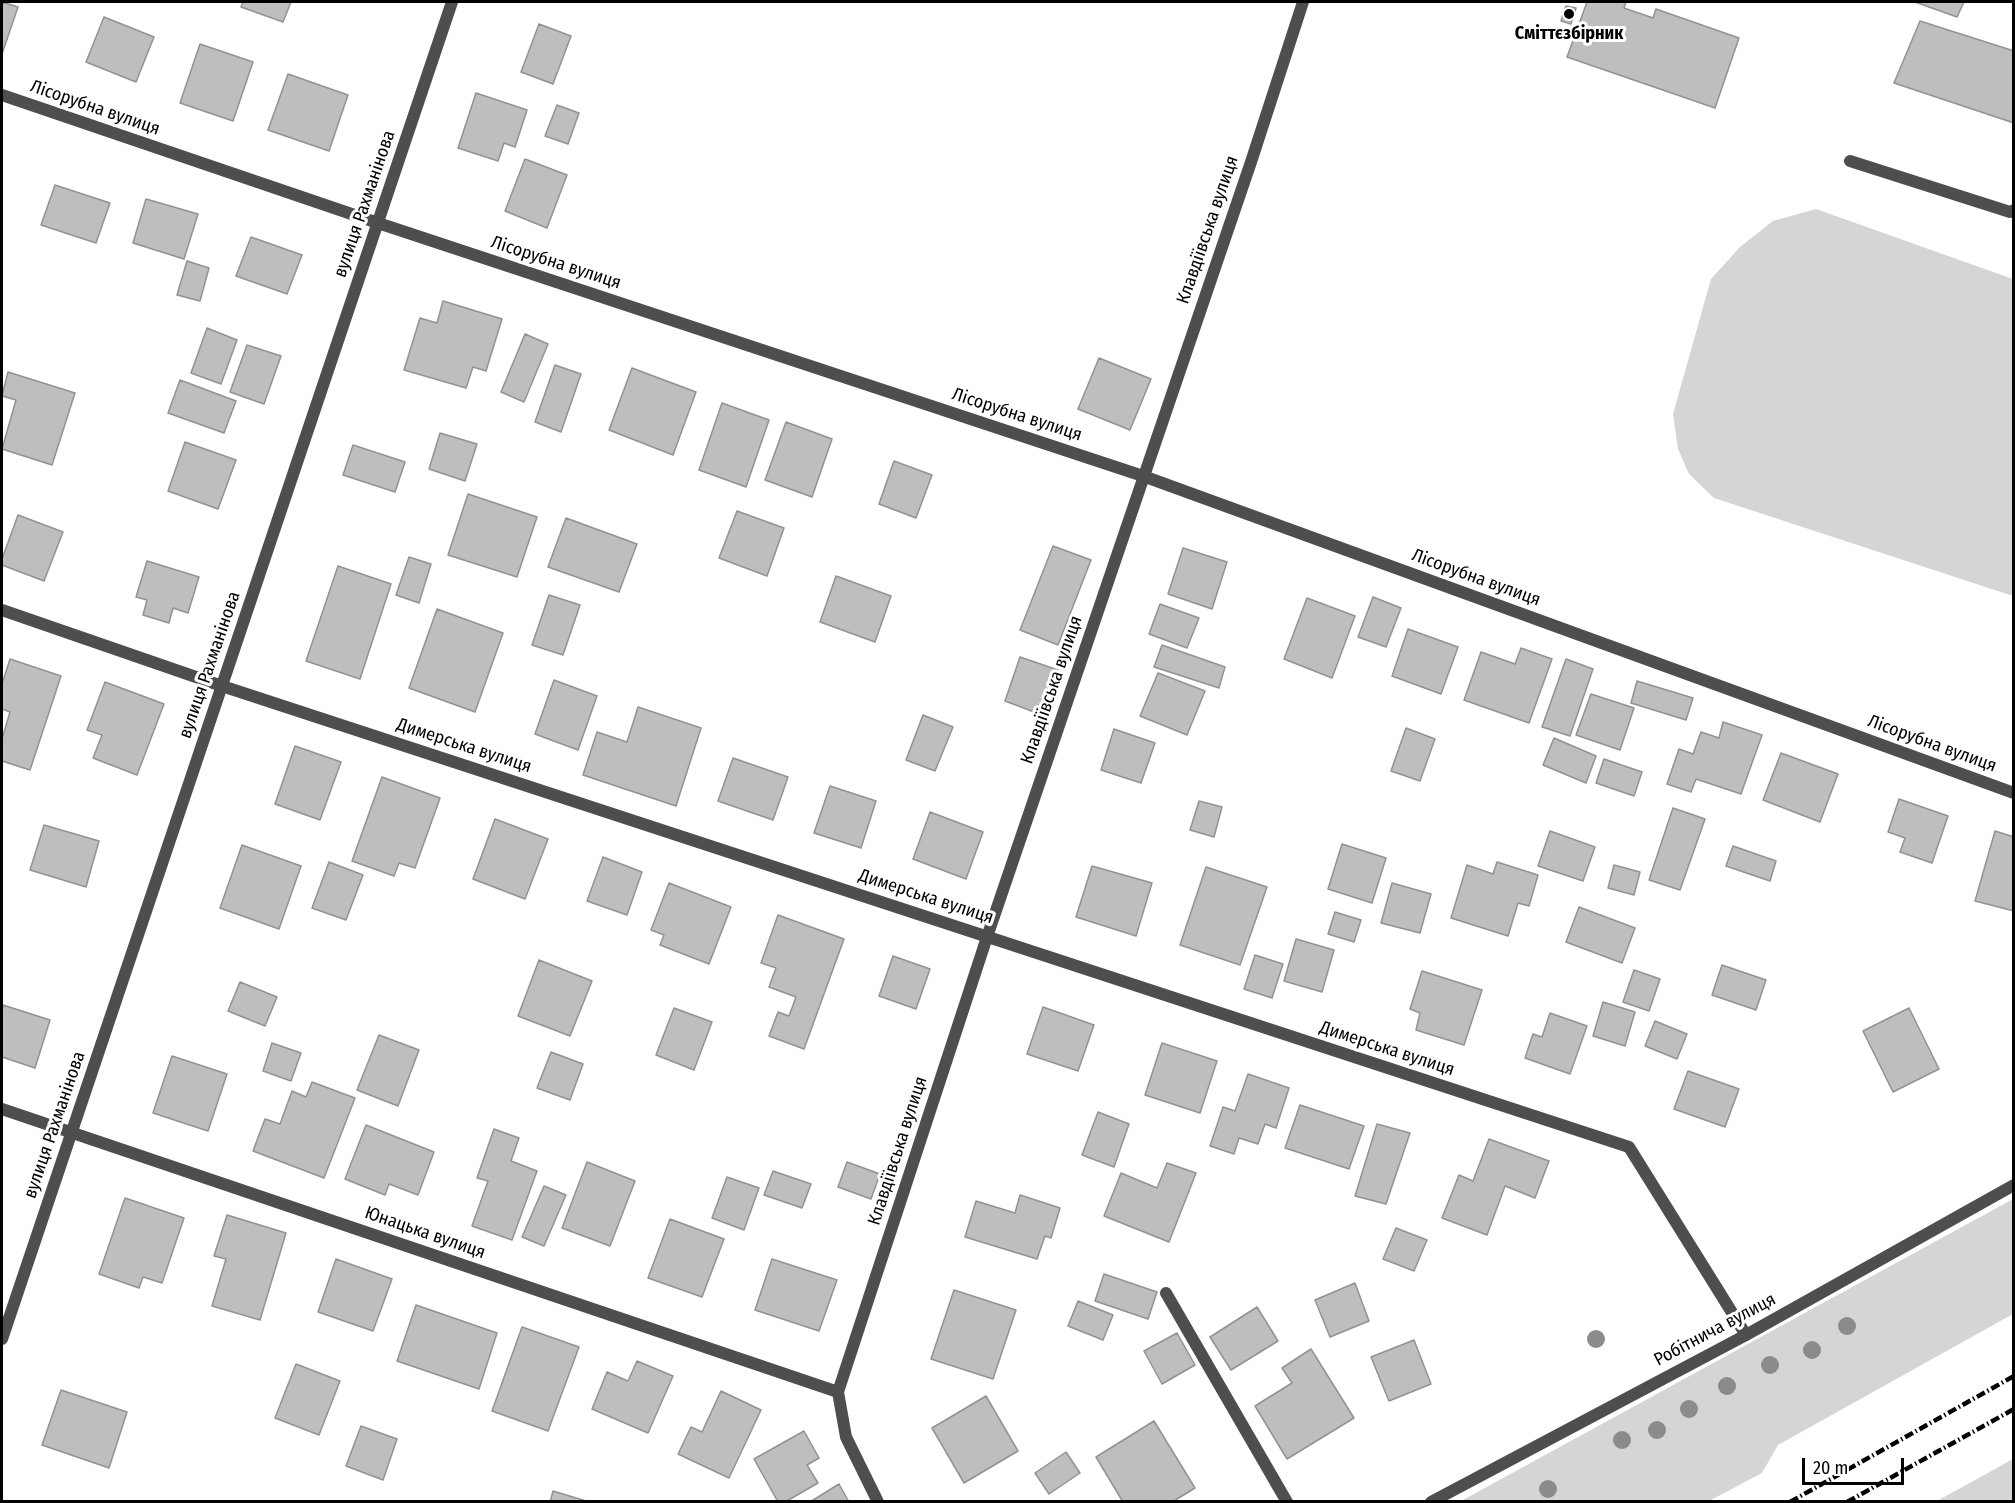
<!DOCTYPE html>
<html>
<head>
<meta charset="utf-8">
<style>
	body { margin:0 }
	#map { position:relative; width:2015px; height:1503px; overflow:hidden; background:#fff; font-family:"Fira Sans Condensed",sans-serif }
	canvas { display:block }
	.frame { position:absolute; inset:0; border:3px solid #000; pointer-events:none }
	.scale { position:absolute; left:1802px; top:1458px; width:102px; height:27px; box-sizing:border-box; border:3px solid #000; border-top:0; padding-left:8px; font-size:18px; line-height:21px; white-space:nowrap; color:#000; -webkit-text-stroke:4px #fff; paint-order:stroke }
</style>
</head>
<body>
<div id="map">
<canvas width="2015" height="1503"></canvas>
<div class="frame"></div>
<div class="scale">20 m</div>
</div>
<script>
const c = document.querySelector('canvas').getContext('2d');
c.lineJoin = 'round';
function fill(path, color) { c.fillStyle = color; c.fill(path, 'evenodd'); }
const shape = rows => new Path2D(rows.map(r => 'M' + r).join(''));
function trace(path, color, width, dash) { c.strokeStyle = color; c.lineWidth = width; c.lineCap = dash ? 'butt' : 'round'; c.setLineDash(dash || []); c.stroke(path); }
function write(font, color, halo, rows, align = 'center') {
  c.font = font + ' "Fira Sans Condensed",sans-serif'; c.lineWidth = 6; c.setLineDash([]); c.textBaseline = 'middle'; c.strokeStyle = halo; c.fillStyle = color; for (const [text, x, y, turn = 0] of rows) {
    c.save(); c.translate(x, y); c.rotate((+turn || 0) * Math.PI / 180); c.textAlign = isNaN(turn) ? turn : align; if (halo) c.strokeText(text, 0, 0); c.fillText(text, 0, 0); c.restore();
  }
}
fill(shape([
	[1816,209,2013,279,2013,596,1714,498,1689,474,1678,449,1673,414,1711,279,1740,247,1773,221],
	[2013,1199,2013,1314,1778,1445,1762,1473,1709,1501,1461,1501],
	[2013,1459,2013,1501,1937,1501]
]), '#d5d5d5');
const building = shape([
	[2,2,18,7,2,54,2,2],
	[243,2,291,2,283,22,241,7,243,2],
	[1587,2,1626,2,1624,8,1653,18,1656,9,1739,38,1715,108,1567,57,1587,2],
	[1915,2,1964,2,1957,17,1915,2],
	[1566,6,1576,8,1571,24,1561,21,1566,6],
	[104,17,154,37,136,82,86,62,104,17],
	[1920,21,2014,51,2014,123,1894,83,1920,21],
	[539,24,571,36,553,84,521,72,539,24],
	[200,44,253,62,233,121,180,103,200,44],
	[288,74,348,95,329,151,268,130,288,74],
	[476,93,527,110,515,147,504,143,498,161,458,148,476,93],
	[557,105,579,113,568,144,545,136,557,105],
	[525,159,567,175,547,228,505,211,525,159],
	[55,185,110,203,96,243,41,225,55,185],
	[146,199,198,214,184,259,133,243,146,199],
	[251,237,302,255,287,294,236,276,251,237],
	[187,261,209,268,200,301,177,295,187,261],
	[443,301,502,319,486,371,473,367,466,388,404,370,420,318,437,323,443,301],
	[207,328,237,340,221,384,191,373,207,328],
	[525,334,548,344,524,402,501,392,525,334],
	[247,345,281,356,264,404,230,392,247,345],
	[1099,358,1151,379,1130,430,1078,409,1099,358],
	[555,365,581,374,561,432,535,422,555,365],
	[632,368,696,392,673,455,609,430,632,368],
	[8,372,75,393,52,465,2,449,16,400,2,396,8,372],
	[180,380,236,401,224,433,168,413,180,380],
	[722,403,769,420,746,487,699,470,722,403],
	[786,422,832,439,812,497,765,480,786,422],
	[440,433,477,444,465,481,429,469,440,433],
	[185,442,236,460,218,509,168,491,185,442],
	[353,445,405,462,395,492,343,475,353,445],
	[894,461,932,475,916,518,879,504,894,461],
	[468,494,537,517,517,577,448,555,468,494],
	[737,511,784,528,767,576,719,558,737,511],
	[18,515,63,532,44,581,2,565,2,559,18,515],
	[566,518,637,544,619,592,548,567,566,518],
	[1053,546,1091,560,1058,645,1020,630,1053,546],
	[1183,548,1227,562,1212,609,1168,594,1183,548],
	[409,557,431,564,419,603,396,595,409,557],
	[147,561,199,577,188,613,173,608,169,623,143,615,147,600,136,597,147,561],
	[338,566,391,584,360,679,306,661,338,566],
	[836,576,891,596,875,642,820,622,836,576],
	[549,595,580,605,563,655,532,645,549,595],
	[1373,597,1401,608,1386,647,1358,637,1373,597],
	[1307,598,1355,616,1332,678,1284,659,1307,598],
	[1160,604,1199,618,1187,648,1149,634,1160,604],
	[437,609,503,633,475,712,409,688,437,609],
	[1408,629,1458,647,1441,694,1392,676,1408,629],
	[1162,645,1225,667,1219,688,1154,667,1162,645],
	[1521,648,1552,659,1529,723,1464,700,1481,652,1515,664,1521,648],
	[1020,657,1058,670,1042,715,1005,701,1020,657],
	[10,659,61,676,30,770,2,761,2,739,10,712,2,709,2,684,10,659],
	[1566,659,1593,669,1570,736,1542,727,1566,659],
	[1158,673,1205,691,1187,735,1140,716,1158,673],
	[554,680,597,696,578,750,535,734,554,680],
	[1637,681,1693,698,1686,720,1631,703,1637,681],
	[105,682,164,704,137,775,93,758,102,735,87,730,105,682],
	[1591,694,1634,708,1620,750,1576,735,1591,694],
	[638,707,701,728,676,806,583,775,597,732,627,742,638,707],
	[923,715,953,727,935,771,906,760,923,715],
	[1723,722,1762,735,1741,794,1696,779,1691,792,1667,784,1679,749,1693,754,1701,732,1719,738,1723,722],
	[1406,728,1435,739,1420,781,1391,771,1406,728],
	[1114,729,1155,743,1141,783,1101,770,1114,729],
	[1554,738,1596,756,1586,783,1543,765,1554,738],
	[295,746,341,762,320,820,275,804,295,746],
	[1781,753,1838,774,1820,822,1763,800,1781,753],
	[733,758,788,777,773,820,718,801,733,758],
	[1604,759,1642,772,1634,796,1596,783,1604,759],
	[382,777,440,798,415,868,399,863,394,876,352,861,382,777],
	[830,786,876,801,861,848,814,833,830,786],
	[1899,799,1948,816,1932,863,1900,852,1905,838,1888,832,1899,799],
	[1199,801,1222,807,1214,837,1190,830,1199,801],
	[1673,808,1705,819,1680,890,1649,880,1673,808],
	[930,812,983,832,966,879,913,859,930,812],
	[495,819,548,839,525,899,473,879,495,819],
	[44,825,99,841,86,887,30,870,44,825],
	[1550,831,1595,847,1583,881,1538,866,1550,831],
	[1995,831,2014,837,2014,911,1975,901,1995,831],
	[1342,844,1386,858,1372,903,1328,889,1342,844],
	[242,845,301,866,279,929,220,908,242,845],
	[1733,846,1776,861,1770,881,1726,866,1733,846],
	[603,857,642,872,627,915,587,901,603,857],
	[329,862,363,875,346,920,312,908,329,862],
	[1497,862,1538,875,1529,906,1518,903,1508,936,1451,918,1467,865,1493,874,1497,862],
	[1614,865,1640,872,1634,895,1608,888,1614,865],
	[1092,866,1152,883,1136,936,1076,917,1092,866],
	[1206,867,1267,887,1240,965,1180,945,1206,867],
	[669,883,731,907,709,964,660,945,664,935,651,930,669,883],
	[1392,883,1431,894,1420,933,1381,923,1392,883],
	[1579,907,1635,928,1622,963,1566,942,1579,907],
	[1335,912,1361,920,1354,942,1328,934,1335,912],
	[778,915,844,939,804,1049,769,1036,778,1012,789,1016,796,997,769,987,776,968,761,963,778,915],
	[1296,939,1334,950,1322,992,1284,981,1296,939],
	[1255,955,1283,964,1272,998,1244,989,1255,955],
	[893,956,930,969,916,1009,879,996,893,956],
	[539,960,592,981,570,1036,518,1016,539,960],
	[1722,965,1766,980,1756,1010,1712,995,1722,965],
	[1634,970,1660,979,1649,1011,1623,1002,1634,970],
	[1422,971,1482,990,1464,1045,1416,1030,1420,1013,1410,1009,1422,971],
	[240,982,277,997,265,1026,228,1011,240,982],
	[1603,1002,1635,1012,1625,1046,1593,1036,1603,1002],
	[3,1005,50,1020,35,1068,2,1057,2,1011,3,1005],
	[1043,1007,1094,1025,1078,1071,1027,1054,1043,1007],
	[674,1008,712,1022,694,1070,656,1055,674,1008],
	[1909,1008,1939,1069,1893,1092,1863,1031,1909,1008],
	[1550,1013,1587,1026,1570,1074,1525,1058,1533,1034,1542,1037,1550,1013],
	[1655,1021,1687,1034,1677,1059,1645,1046,1655,1021],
	[379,1035,419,1050,398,1106,357,1090,379,1035],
	[272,1043,301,1053,291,1081,263,1071,272,1043],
	[1162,1043,1217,1061,1200,1113,1145,1095,1162,1043],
	[551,1052,583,1064,570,1100,537,1088,551,1052],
	[172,1056,227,1074,208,1131,153,1113,172,1056],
	[1688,1071,1739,1089,1725,1127,1674,1109,1688,1071],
	[1248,1074,1289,1088,1276,1128,1265,1124,1258,1144,1239,1138,1234,1154,1210,1146,1223,1107,1235,1111,1248,1074],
	[312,1082,355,1098,324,1178,253,1151,265,1119,280,1124,292,1091,306,1097,312,1082],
	[1300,1105,1364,1126,1349,1169,1285,1148,1300,1105],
	[1098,1112,1129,1124,1114,1167,1082,1155,1098,1112],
	[1377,1124,1410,1133,1386,1204,1355,1196,1377,1124],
	[366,1125,434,1152,418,1195,389,1184,385,1195,345,1179,366,1125],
	[494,1129,519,1138,511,1161,537,1171,512,1240,472,1226,488,1181,477,1178,494,1129],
	[1489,1139,1549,1161,1535,1198,1505,1186,1487,1235,1442,1218,1459,1175,1473,1181,1489,1139],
	[587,1162,635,1181,610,1246,562,1228,587,1162],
	[847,1162,880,1174,871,1199,838,1187,847,1162],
	[1167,1163,1196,1173,1169,1242,1104,1216,1121,1173,1157,1188,1167,1163],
	[773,1171,811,1184,802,1208,764,1195,773,1171],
	[727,1177,759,1188,744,1230,712,1218,727,1177],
	[544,1186,566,1195,544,1246,522,1237,544,1186],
	[1020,1195,1060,1208,1051,1238,1045,1236,1037,1259,965,1237,976,1201,1015,1213,1020,1195],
	[125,1198,184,1218,162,1283,143,1277,139,1288,99,1274,125,1198],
	[227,1215,286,1233,260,1320,212,1306,226,1259,214,1256,227,1215],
	[670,1219,724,1239,702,1297,648,1278,670,1219],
	[1396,1228,1427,1240,1414,1271,1383,1259,1396,1228],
	[336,1259,392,1279,373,1331,318,1312,336,1259],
	[772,1259,837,1280,819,1331,755,1310,772,1259],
	[1104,1274,1157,1292,1148,1319,1095,1301,1104,1274],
	[1355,1283,1369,1321,1330,1337,1315,1300,1355,1283],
	[954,1290,1016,1310,993,1379,931,1359,954,1290],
	[1078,1301,1113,1315,1103,1340,1068,1326,1078,1301],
	[416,1305,497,1333,479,1389,397,1361,416,1305],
	[1257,1307,1278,1341,1231,1370,1210,1337,1257,1307],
	[522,1327,579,1347,548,1431,492,1411,522,1327],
	[1177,1333,1195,1365,1162,1384,1144,1351,1177,1333],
	[1414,1340,1431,1384,1389,1401,1371,1357,1414,1340],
	[1311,1349,1354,1418,1287,1459,1255,1406,1292,1383,1282,1368,1311,1349],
	[637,1361,673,1376,648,1433,592,1409,607,1372,628,1381,637,1361],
	[296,1364,340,1381,319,1435,275,1418,296,1364],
	[61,1390,127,1412,109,1468,42,1445,61,1390],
	[721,1391,761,1410,729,1478,678,1454,691,1427,702,1432,721,1391],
	[986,1396,1018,1451,964,1483,932,1428,986,1396],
	[1154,1421,1195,1488,1172,1502,1123,1502,1096,1457,1154,1421],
	[361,1426,397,1439,383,1480,346,1466,361,1426],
	[804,1431,819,1458,807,1465,818,1483,785,1502,778,1502,754,1459,804,1431],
	[1066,1452,1080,1473,1049,1494,1035,1473,1066,1452],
	[839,1484,849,1502,810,1502,839,1484],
	[553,1491,586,1501,586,1502,550,1502,553,1491]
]);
fill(building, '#bebebe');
trace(building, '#929292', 1.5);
trace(shape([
	[1850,161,2010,212,2014,210],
	[1166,1293,1287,1502]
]), '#4e4e4e', 12);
trace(shape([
	[2,95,378,223,1143,476,2014,793],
	[2,610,222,686,1629,1147,1746,1335],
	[2,1109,838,1392],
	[2,1339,452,2],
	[878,1502,846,1437,838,1392,987,937,1251,162,1303,2]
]), '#4e4e4e', 12);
trace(shape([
	[1431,1502,1746,1335,2014,1185]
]), '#4e4e4e', 12);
trace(shape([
	[1790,1502,2014,1376],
	[1847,1502,2014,1409]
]), '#000', 4.5, [9, 3, 1.5, 3]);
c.fillStyle = '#8b8b8b';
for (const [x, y] of [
	[1847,1326],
	[1596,1339],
	[1812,1350],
	[1770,1365],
	[1727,1386],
	[1689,1409],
	[1657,1430],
	[1622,1440],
	[1548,1489]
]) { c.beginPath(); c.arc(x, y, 9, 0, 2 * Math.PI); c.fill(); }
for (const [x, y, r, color] of [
	[1569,14,6,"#000"]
]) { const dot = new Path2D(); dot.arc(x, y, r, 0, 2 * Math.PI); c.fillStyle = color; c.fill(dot); trace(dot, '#fff', 2); }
write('bold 18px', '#000', '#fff', [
	["Сміттєзбірник",1569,34]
]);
write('18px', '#000', '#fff', [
	["Лісорубна вулиця",95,108,19],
	["вулиця Рахманінова",365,204,-71],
	["Клавдіївська вулиця",1208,230,-71],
	["Лісорубна вулиця",556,263,18],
	["Лісорубна вулиця",1017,415,18],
	["Лісорубна вулиця",1476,578,20],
	["вулиця Рахманінова",210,665,-71],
	["Клавдіївська вулиця",1052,690,-71],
	["Лісорубна вулиця",1932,744,20],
	["Димерська вулиця",464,746,18],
	["Димерська вулиця",926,897,18],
	["Димерська вулиця",1387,1049,18],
	["вулиця Рахманінова",55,1125,-71],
	["Клавдіївська вулиця",898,1151,-72],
	["Юнацька вулиця",425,1233,19],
	["Робітнича вулиця",1715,1330,-28]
]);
</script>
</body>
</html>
